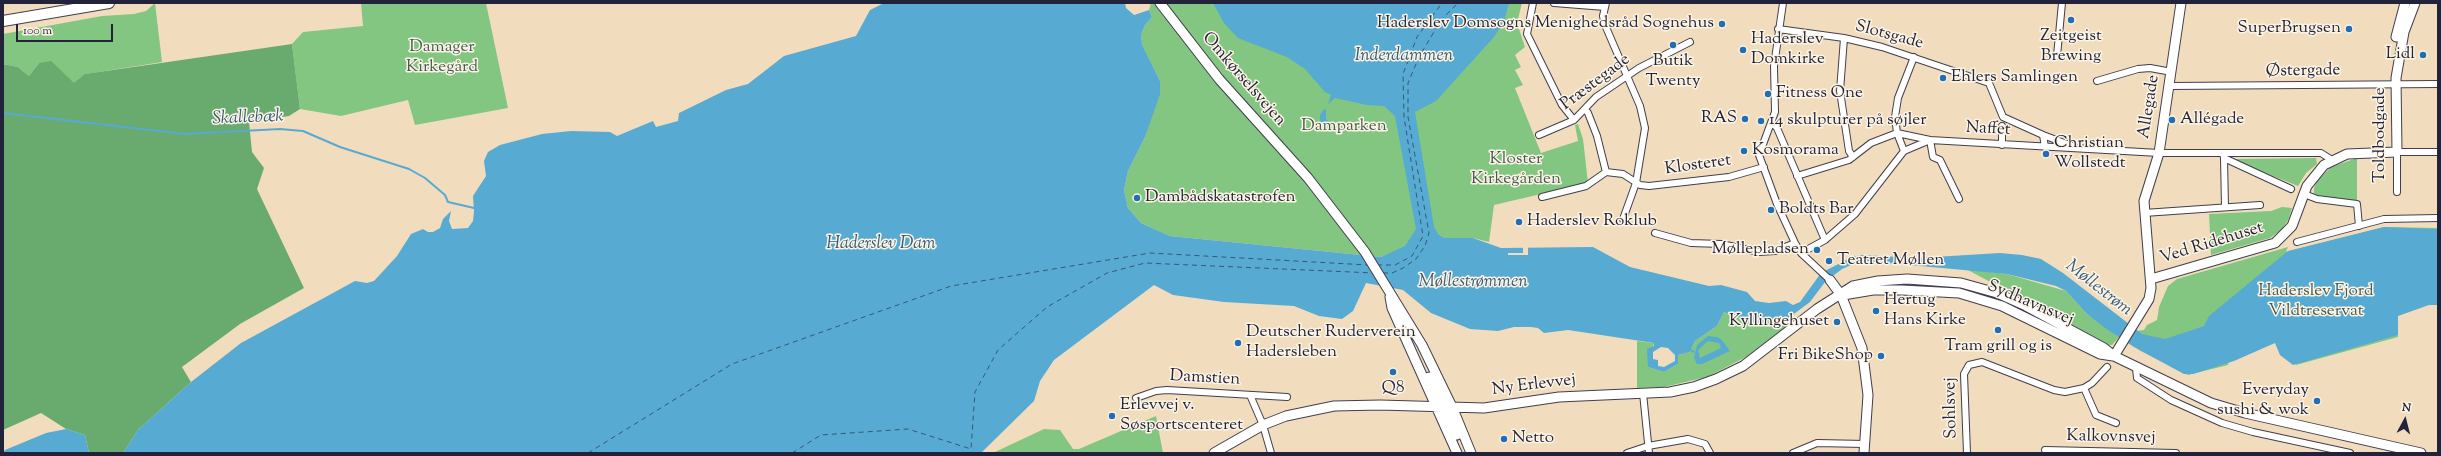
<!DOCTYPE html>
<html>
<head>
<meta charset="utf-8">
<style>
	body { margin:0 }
	#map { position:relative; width:2441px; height:456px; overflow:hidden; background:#f1ddbd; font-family:"Sorts Mill Goudy",serif }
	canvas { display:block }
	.frame { position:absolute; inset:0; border:4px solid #22223b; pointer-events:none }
	.north { position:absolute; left:2385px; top:400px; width:40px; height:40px; -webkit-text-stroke:3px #fcf5e5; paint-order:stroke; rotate:7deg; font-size:11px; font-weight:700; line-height:16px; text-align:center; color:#22223b }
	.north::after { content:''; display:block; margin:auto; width:14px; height:18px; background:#22223b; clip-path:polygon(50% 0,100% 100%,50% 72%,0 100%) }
	.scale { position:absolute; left:16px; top:24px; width:97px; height:18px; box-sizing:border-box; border:2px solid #22223b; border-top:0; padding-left:5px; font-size:12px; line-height:14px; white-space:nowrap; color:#22223b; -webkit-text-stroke:3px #fcf5e5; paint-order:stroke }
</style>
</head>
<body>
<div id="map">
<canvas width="2441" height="456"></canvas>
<div class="frame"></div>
<div class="north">N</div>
<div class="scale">100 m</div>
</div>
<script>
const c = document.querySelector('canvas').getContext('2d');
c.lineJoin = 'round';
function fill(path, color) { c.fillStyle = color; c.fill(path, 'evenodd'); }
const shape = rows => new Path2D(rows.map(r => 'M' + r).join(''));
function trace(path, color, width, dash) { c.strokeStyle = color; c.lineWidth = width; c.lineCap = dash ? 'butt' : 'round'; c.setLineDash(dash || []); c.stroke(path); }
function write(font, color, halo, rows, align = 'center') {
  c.font = font + ' "Sorts Mill Goudy",serif'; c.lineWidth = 3; c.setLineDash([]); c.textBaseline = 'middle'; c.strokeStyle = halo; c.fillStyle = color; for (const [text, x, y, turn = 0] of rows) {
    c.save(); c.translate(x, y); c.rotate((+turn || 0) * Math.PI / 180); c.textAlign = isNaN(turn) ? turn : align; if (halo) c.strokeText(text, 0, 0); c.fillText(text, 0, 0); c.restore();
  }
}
fill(shape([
	[155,3,162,62,86,74,74,84,39,63,29,76,18,67,3,64,3,34,102,16,134,14,146,11],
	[361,3,486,3,508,108,415,125,408,100,341,116,300,109,292,44,303,32,363,26],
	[1151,3,1522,3,1517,23,1525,47,1515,55,1521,67,1515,70,1523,85,1515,88,1541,153,1578,141,1575,125,1578,124,1583,139,1588,183,1494,205,1489,242,1473,238,1445,238,1438,234,1381,257,1170,236,1141,223,1128,208,1124,190,1128,171,1145,137,1160,81,1142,46,1141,35,1145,25,1152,17,1149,10],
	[2316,158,2317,164,2306,173,2298,186,2236,161,2237,159],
	[2357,158,2357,201,2317,196,2314,193,2314,188,2318,180,2331,167],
	[2282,207,2292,208,2288,220,2282,229,2270,238,2211,255,2209,214,2271,211],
	[2384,227,2438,228,2438,296,2394,308,2398,337,2296,365,2275,341,2232,347,2228,365,2188,375,2139,350,2136,331,2144,330,2147,325,2157,320,2159,307,2168,286,2177,279,2288,247,2286,252],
	[1966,269,2007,274,2066,291,2087,314,2119,337,2112,345,2108,345],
	[1724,312,1754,323,1796,319,1746,357,1707,377,1664,387,1637,388,1637,341,1654,343,1648,367,1664,372,1678,364,1678,355,1690,352,1695,341,1717,326],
	[1156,416,1163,453,995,452,1044,429,1060,430,1073,449,1079,449]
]), '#82c681');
fill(shape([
	[292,44,300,109,289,116,249,122,252,152,264,168,257,189,304,288,240,324,182,367,191,382,138,430,123,453,89,453,85,435,66,429,41,413,3,430,3,64,18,67,29,76,39,63,51,61,74,83,85,74]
]), '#69ab6f');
fill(shape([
	[884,3,1125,3,1126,8,1134,15,1149,10,1152,17,1145,25,1141,35,1142,45,1160,81,1160,94,1145,137,1128,171,1124,190,1128,208,1141,223,1170,236,1381,257,1405,246,1416,229,1395,116,1384,106,1367,105,1335,98,1328,104,1331,95,1325,92,1305,69,1287,57,1238,38,1224,23,1213,3,1509,3,1504,21,1494,37,1436,101,1415,112,1434,227,1438,234,1445,238,1473,238,1501,248,1593,247,1630,267,1709,286,1721,285,1747,292,1755,301,1769,303,1786,301,1793,305,1800,302,1821,273,1852,257,1862,255,1918,258,2000,253,2022,255,2041,259,2063,273,2142,334,2165,339,2204,326,2209,316,2288,251,2384,227,2438,229,2438,305,2429,305,2398,316,2398,335,2293,365,2280,355,2275,343,2234,361,2193,374,2184,374,2134,347,2105,328,2087,314,2066,291,2056,286,2007,274,1866,261,1851,265,1842,269,1825,282,1810,302,1787,319,1754,323,1724,312,1717,326,1695,341,1690,352,1678,355,1678,364,1664,372,1648,367,1647,349,1654,346,1654,343,1568,330,1544,333,1538,328,1531,327,1514,327,1498,331,1470,329,1431,313,1403,290,1366,283,1353,311,1342,319,1319,316,1294,306,1224,302,1173,295,1154,285,1054,360,1040,381,1034,401,981,453,123,453,138,430,191,382,241,343,355,281,367,283,374,281,397,256,411,234,423,229,428,232,433,232,440,228,443,219,451,211,449,221,452,229,468,228,473,221,474,211,473,196,486,176,484,161,488,152,500,145,542,134,571,131,610,132,617,136,653,121,656,127,678,121,679,113,726,90,748,84,784,56,856,36,870,10],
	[1661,347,1668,348,1675,355,1675,361,1664,367,1658,366,1658,360,1653,359,1653,352],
	[1324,109,1326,110,1326,119,1330,122,1329,124,1322,124,1320,120,1320,115],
	[1708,336,1717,337,1722,340,1730,351,1702,364,1697,364,1694,358,1697,345],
	[1708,341,1719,343,1721,348,1700,358,1698,350],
	[66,429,85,435,89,453,3,453,5,450,46,433]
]), '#57aad2');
fill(shape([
	[1523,247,1528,247,1528,255,1508,255,1508,253,1523,253]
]), '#f1ddbd');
trace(shape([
	[3,113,185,134,280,129,303,131,340,147,409,169,425,178,445,195,448,202,474,208],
	[1691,350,1694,352]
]), '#57aad2', 2);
trace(shape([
	[1377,265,1395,265,1412,256,1423,236,1404,117,1403,74,1417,37,1442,3],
	[1383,273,1392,273,1403,268,1416,259,1425,246,1429,233,1408,117,1408,83,1419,57,1441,20,1458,3],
	[588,453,732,364,951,286,1150,253,1368,265],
	[792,453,821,435,908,429,971,449,975,392,998,350,1047,307,1107,273,1145,263,1374,273]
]), '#375877', 1, [5, 4]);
const street = shape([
	[1533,3,1527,34,1562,105,1574,120],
	[1554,3,1605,7],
	[1606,3,1603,16,1605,25,1640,106,1645,128,1636,183,1623,219],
	[1783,3,1774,66,1775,112,1759,155,1777,204,1795,243,1801,253,1830,280],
	[1778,29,1844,38,1882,47,1989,83,2003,117,2043,135,2045,147],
	[1844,38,1840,91,1849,151,1853,157],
	[2057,56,2062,3],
	[1914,57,1898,98,1895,117,1897,133,1904,151,1930,140,2159,153,2321,153,2332,160],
	[2097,81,2138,69,2150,68,2172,72],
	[2169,86,2438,84],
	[1585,109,1588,113,1597,136,1606,172],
	[1772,123,1777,128,1825,240],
	[2002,126,2002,145],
	[1897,133,1930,140,1933,157,1940,160,1959,199],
	[1539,135,1574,120,1596,97,1639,68,1690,42],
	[2043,135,2075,147],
	[2223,153,2224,158,2291,189],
	[2224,158,2225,207],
	[1797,176,1849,160,1871,143,1897,133],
	[2397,192,2397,152,2438,152],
	[2304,194,2317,199,2357,204,2359,226],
	[1542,197,1586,186,1606,172,1623,174,1640,185,1649,186,1729,177,1764,167],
	[2144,213,2260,205],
	[1655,233,1691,243,1721,244,1759,252,1775,251,1795,243],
	[2297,242,2384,219,2438,218],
	[1801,253,1825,240,1855,214,1904,151],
	[2136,368,2137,378,2171,400,2222,423,2253,432,2350,453],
	[2084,388,2096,415,2116,423],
	[1643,393,1649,453],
	[1250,395,1263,425,1271,453],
	[1136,398,1156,391,1167,390,1287,397],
	[2045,450,2176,453],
	[1627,453,1648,446,1688,439,1705,444,1710,453],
	[1793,453,1817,443,1865,444],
	[1967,453,1964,374,1969,365,1982,362,2054,390,2065,392,2084,388,2092,383,2107,367]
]);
const secondary = shape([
	[1160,3,1219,79,1308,178,1365,252,1422,345,1453,409,1471,453],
	[2396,37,2405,3],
	[2151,279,2275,243,2292,226,2307,186,2324,165,2347,154,2397,152,2396,78,2404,32,2415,3],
	[1830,280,1841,295,1862,348,1868,395,1864,453],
	[1843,295,1873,290,1902,290,1959,293,2002,306,2100,354,2113,356],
	[1390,297,1392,308,1457,453],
	[2114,356,2149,299,2151,288,2144,201,2159,153,2181,3],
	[1429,377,1438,395,1450,407],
	[1438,409,1447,414,1457,435],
	[1214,453,1263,425,1286,416,1334,406,1380,405,1484,408,1559,397,1670,392,1694,387,1716,379,1743,366,1817,309,1853,286,1878,281,1907,279,1961,283,1997,293,2026,306,2104,348,2114,356,2211,403,2245,413,2421,453]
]);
const primary = shape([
	[3,21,109,3]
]);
trace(street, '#413e4e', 8);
trace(secondary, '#413e4e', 11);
trace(primary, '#413e4e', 12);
trace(street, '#fff', 6);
trace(secondary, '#fff', 9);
trace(primary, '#fff', 10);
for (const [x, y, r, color] of [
	[2071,20,4,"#1f6fb2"],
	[1722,24,4,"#1f6fb2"],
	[2349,29,4,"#1f6fb2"],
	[1673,45,4,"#1f6fb2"],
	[1743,50,4,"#1f6fb2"],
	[2423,55,4,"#1f6fb2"],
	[1943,78,4,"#1f6fb2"],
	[1768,94,4,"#1f6fb2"],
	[1745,119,4,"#1f6fb2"],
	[2172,120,4,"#1f6fb2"],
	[1761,121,4,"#1f6fb2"],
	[1744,151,4,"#1f6fb2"],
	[2046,154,4,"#1f6fb2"],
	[1137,198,4,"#1f6fb2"],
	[1771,210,4,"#1f6fb2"],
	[1519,222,4,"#1f6fb2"],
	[1817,250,4,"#1f6fb2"],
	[1829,261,4,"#1f6fb2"],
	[1876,311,4,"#1f6fb2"],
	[1837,322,4,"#1f6fb2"],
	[1998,330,4,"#1f6fb2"],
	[1238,343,4,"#1f6fb2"],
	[1881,356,4,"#1f6fb2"],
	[1393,372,4,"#1f6fb2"],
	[2317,401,4,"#1f6fb2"],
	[1112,416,4,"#1f6fb2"],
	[1504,439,4,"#1f6fb2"]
]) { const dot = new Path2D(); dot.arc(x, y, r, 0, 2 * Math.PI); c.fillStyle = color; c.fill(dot); trace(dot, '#fcf5e5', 1.5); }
write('17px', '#22223b', '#fcf5e5', [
	["Haderslev Domsogns Menighedsråd Sognehus",1714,24,"right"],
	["SuperBrugsen",2341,29,"right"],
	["Zeitgeist",2071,37,"center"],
	["Brewing",2071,57,"center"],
	["Haderslev",1751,40],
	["Domkirke",1751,60],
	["Lidl",2415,55,"right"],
	["Butik",1673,62,"center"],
	["Twenty",1673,82,"center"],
	["Ehlers Samlingen",1951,78],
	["Fitness One",1776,94],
	["RAS",1737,119,"right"],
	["Allégade",2180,120],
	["14 skulpturer på søjler",1769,121],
	["Christian",2054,144],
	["Wollstedt",2054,164],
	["Kosmorama",1752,151],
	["Dambådskatastrofen",1145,198],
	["Boldts Bar",1779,210],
	["Haderslev Roklub",1527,222],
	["Møllepladsen",1809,250,"right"],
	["Teatret Møllen",1837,261],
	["Hertug",1884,301],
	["Hans Kirke",1884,321],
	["Kyllingehuset",1829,322,"right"],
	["Deutscher Ruderverein",1246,333],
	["Hadersleben",1246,353],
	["Tram grill og is",1998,347,"center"],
	["Fri BikeShop",1873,356,"right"],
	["Q8",1393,389,"center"],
	["Everyday",2309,391,"right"],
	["sushi & wok",2309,411,"right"],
	["Erlevvej v.",1120,406],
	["Søsportscenteret",1120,426],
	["Netto",1512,439]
], 'left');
write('17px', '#22223b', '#fcf5e5', [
	["Slotsgade",1889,36,15],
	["Østergade",2303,72,-1],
	["Omkørselsvejen",1243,80,49],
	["Præstegade",1596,83,-37],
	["Allegade",2150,107,-81],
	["Naffet",1988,130,3],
	["Toldbodgade",2381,135,-90],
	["Klosteret",1698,166,-8],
	["Ved Ridehuset",2212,244,-17],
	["Sydhavnsvej",2030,304,23],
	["Damstien",1205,379,3],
	["Ny Erlevvej",1534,386,-7],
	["Sohlsvej",1952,408,-91],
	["Kalkovnsvej",2111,438,1]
]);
write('17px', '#445b54', '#fcf5e5', [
	["Damager",442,48],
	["Kirkegård",442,68],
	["Damparken",1344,127],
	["Kloster",1516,160],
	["Kirkegården",1516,180],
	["Haderslev Fjord",2316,292],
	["Vildtreservat",2316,312]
]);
write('italic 18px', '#375877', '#fcf5e5', [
	["Inderdammen",1404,57],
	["Skallebæk",248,119,-2],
	["Haderslev Dam",881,245],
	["Møllestrømmen",1473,283],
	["Møllestrøm",2098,289,38]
]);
</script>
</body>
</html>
